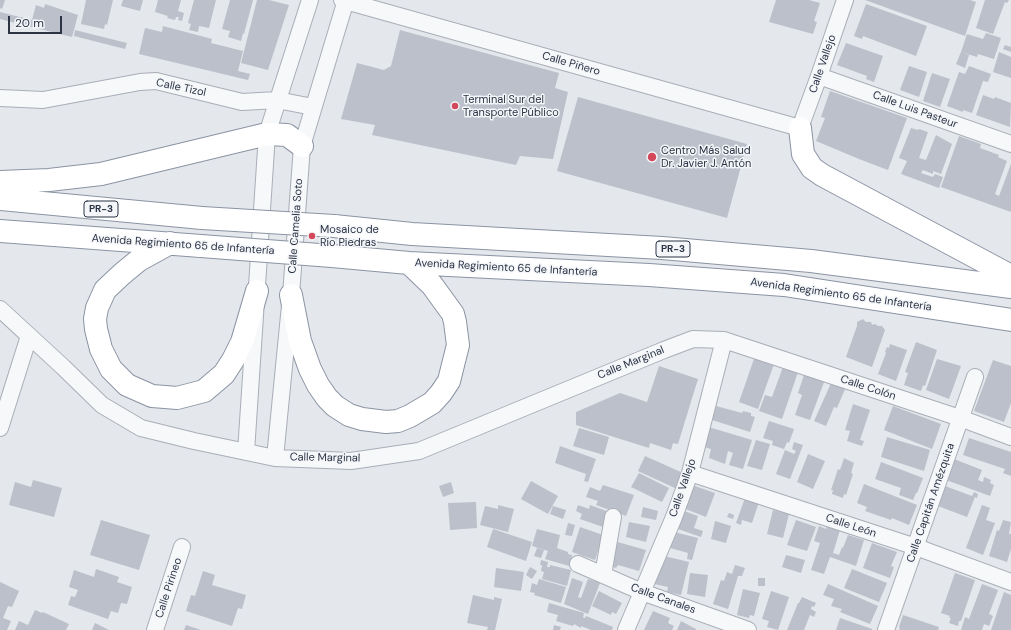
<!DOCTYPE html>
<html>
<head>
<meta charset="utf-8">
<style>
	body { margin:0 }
	#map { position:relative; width:1011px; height:630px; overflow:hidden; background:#e4e7ec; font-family:"DM Sans",sans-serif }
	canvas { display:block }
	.scale { position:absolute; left:8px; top:16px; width:54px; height:18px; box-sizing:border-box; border:2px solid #2b3445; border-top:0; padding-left:5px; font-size:12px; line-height:14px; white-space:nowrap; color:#2b3445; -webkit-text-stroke:3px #f4f6f9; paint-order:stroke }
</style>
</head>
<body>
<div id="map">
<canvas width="1011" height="630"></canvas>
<div class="scale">20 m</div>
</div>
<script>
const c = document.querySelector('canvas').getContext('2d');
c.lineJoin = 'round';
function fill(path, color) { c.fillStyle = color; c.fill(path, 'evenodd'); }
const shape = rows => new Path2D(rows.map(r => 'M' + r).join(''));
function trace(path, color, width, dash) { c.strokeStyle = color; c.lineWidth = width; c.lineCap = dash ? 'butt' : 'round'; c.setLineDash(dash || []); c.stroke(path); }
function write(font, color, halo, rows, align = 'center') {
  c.font = font + ' "DM Sans",sans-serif'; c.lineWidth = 3; c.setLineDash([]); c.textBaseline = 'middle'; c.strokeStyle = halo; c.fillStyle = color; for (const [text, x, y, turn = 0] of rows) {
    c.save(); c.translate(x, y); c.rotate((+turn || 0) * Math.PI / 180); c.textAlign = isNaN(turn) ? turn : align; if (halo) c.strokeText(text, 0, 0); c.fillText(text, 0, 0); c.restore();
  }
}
fill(shape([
	[0,0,5,0,2,9,0,8],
	[86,0,113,0,107,25,105,24,104,29,81,24],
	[123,0,143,0,140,11,121,6],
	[158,0,181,0,178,11,184,13,182,21,178,20,179,17,176,17,175,20,167,18,168,16,155,12],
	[194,0,216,0,209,28,199,26,198,32,189,30,191,24,188,23],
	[230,0,253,0,244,34,243,33,241,41,228,37,230,31,222,29],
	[257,0,269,0,289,5,268,70,241,63],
	[776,0,809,0,820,3,814,21,817,22,813,34,769,22],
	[865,0,970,0,976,2,965,36],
	[985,0,1009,0,1007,3,1005,2,993,34,976,28],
	[45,4,78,15,72,37,24,25,26,18,32,20,36,5,44,8],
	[866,4,927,26,916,56,863,36,862,39,854,36],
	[0,12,24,18,23,25,0,19],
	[163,26,212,39,211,43,243,51,238,71,250,74,248,80,139,54,145,28,162,32],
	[75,30,127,43,125,49,74,36],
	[400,30,559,73,555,88,568,92,553,159,520,156,516,165,372,135,375,125,341,119,357,63,384,70,391,66],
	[986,33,1001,38,994,59,978,54,977,57,961,52,967,34,983,39],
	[846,43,883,56,874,82,866,79,867,76,837,65],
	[1005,45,1011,47,1011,52,1003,49],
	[961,52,969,55,965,68,956,64],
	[999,52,1011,57,1011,78,993,72],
	[909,66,927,72,919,97,900,90],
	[969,66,991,74,988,82,983,81,972,113,963,110,963,112,947,106,959,72,965,74],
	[932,73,950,79,940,107,923,101],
	[830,91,907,118,888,170,859,159,816,141,825,118,821,117],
	[983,95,994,99,995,97,1011,103,1010,127,976,115],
	[578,97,747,144,727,218,557,171],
	[911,128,918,130,919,129,928,132,919,158,926,160,936,135,952,144,941,174,933,171,933,174,923,170,921,173,933,177,935,174,943,177,939,188,901,174,907,161,899,158],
	[959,136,981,144,980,148,999,155,998,157,1007,161,995,194,999,196,1011,164,1011,212,941,187],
	[863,319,866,322,871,322,872,325,875,324,878,326,882,326,885,330,872,367,846,357,857,326,857,322],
	[916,342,937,350,925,386,923,385,921,391,904,385,908,373,905,372],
	[890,344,907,350,896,381,878,374,886,353,885,352,887,347,889,348],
	[755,356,774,364,758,409,739,402],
	[937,359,961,366,949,399,926,390],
	[993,360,1011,366,1011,403,1004,422,974,411],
	[659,366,698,379,678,444,673,443,671,450,650,443,649,448,576,425,576,412,620,393,647,402],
	[783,367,798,372,782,419,759,411,765,395,772,397],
	[804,375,824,382,810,420,795,415,802,395,798,393],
	[832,381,846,387,837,408,834,407,826,426,814,421],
	[853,404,870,410,860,440,864,441,862,446,847,441,850,431,845,430],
	[716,406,742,413,743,411,751,413,751,416,755,417,750,432,712,420],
	[893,406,941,424,932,449,884,430],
	[769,421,794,429,789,443,787,442,784,449,772,445,773,441,763,438],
	[705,426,752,440,743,469,729,465,733,453,728,451,725,464,709,458,711,449,701,446],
	[579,428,609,437,604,455,573,446],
	[887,437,930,450,924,471,881,457],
	[969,438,1011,452,1011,476,1003,473,1005,469,963,455],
	[756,440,770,444,762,470,747,466],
	[794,442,803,445,790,479,776,474,785,450,794,454,796,451,792,449],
	[560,446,596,459,588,482,584,481,586,474,555,463],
	[808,454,825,461,813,489,797,482],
	[645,456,683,473,677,489,638,471],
	[844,458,854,463,851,473,853,474,846,495,844,494,843,498,832,494,833,490,831,490,838,469,840,470],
	[954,459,982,470,978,480,983,482,984,477,991,480,990,483,994,485,990,496,946,480],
	[881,462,923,478,917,493,916,493,913,500,899,495,901,488,875,479],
	[639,473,669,488,662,502,631,487],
	[33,480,62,488,54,517,9,505,15,482,31,487],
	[531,481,558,496,548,514,521,499],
	[451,482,454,493,443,497,439,486],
	[864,484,917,505,909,525,892,518,891,520,865,511,867,507,857,503],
	[603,485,634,495,626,516,596,505,598,501,586,497,590,487,600,491],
	[692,485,715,493,706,517,683,508],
	[945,486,972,496,974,492,978,494,977,498,975,497,967,517,938,506],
	[745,498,759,502,752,523,742,520,741,525,736,523],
	[476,502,477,528,450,530,448,503],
	[498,505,514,509,508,532,480,525,485,506,498,509],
	[578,505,589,509,590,505,612,513,606,528,580,519,582,514,576,511],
	[982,505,990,508,986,520,995,523,983,555,966,548],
	[553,506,566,510,563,519,550,514],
	[643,507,658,511,656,520,641,517],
	[773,510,789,514,783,538,767,534],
	[684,511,698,516,694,528,703,531,701,537,678,529],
	[729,513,734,515,733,519,727,517],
	[101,520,150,535,139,570,90,555],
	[796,520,816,527,807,551,787,545],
	[1003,520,1011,522,1009,534,1011,534,1011,549,1007,562,989,556,997,530,999,531],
	[715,521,731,526,726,543,711,539],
	[629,522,650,526,646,542,626,537],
	[568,523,575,525,572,536,565,535],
	[827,525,840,530,833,553,839,555,842,547,843,548,848,535,864,540,856,566,830,557,824,574,811,570,820,543,814,541,819,526,826,529],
	[580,527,603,535,595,560,572,552],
	[493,529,532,542,526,561,487,547],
	[537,529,560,535,557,548,568,552,568,554,572,555,569,566,545,559,548,551,532,546],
	[674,532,698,538,692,560,687,559,688,553,670,548],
	[614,541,646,550,639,571,618,565,616,568,608,565],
	[872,543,897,552,891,566,894,567,890,578,863,568],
	[537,548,544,550,541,558,534,556],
	[786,555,805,560,801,573,782,567],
	[664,556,689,562,681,595,667,592,668,587,654,584,657,573,659,573],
	[541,560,548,562,547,567,550,567,550,565,571,570,567,586,542,579,544,572,541,571,542,565,540,565],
	[735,565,745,568,742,576,738,576,728,609,713,604,721,580,724,581,727,572,732,574],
	[530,567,537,571,532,579,526,575],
	[496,568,524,572,521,591,494,587],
	[96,569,119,577,117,582,132,587,127,604,121,603,118,613,111,611,108,619,68,605,71,596,75,597,78,590,69,587,74,570,94,577],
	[852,569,887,583,879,602,844,588],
	[203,571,215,575,212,585,246,595,242,609,238,608,232,626,186,611,191,595,195,596],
	[690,573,708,575,705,597,687,594],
	[955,573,975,580,961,621,959,621,958,626,949,623,951,618,949,618,950,616,941,613],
	[572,578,583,582,578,597,581,598,588,579,600,583,588,614,564,604],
	[758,578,765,578,765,586,758,586],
	[539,579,566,587,561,603,534,595,535,593,530,592,532,583,537,585],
	[0,582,19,591,12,607,8,606,3,618,11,621,7,630,0,630],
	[828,584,878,606,870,624,840,612,842,609,831,606,834,599,823,595],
	[982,584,998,590,989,614,993,616,989,626,984,624,982,630,961,630,965,617,969,619],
	[743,589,760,593,754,616,750,615,749,618,737,615],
	[599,591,622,603,616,614,612,612,611,615,592,606],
	[771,591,789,597,778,630,767,627,769,621,762,619],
	[1004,592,1011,595,1011,630,991,630],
	[473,595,494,600,494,597,502,599,495,630,487,630,488,627,467,623],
	[802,597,816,603,814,607,812,606,811,609,816,612,814,617,810,615,804,630,787,630,798,603,799,603],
	[549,603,584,613,583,617,585,618,586,616,613,627,612,630,591,630,581,626,581,628,574,624,573,626,556,621,558,615,547,612],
	[35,610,42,613,43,612,69,624,66,630,15,630,19,621,28,625],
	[653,611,670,618,668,623,674,626,672,630,644,630],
	[903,615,939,627,938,630,899,630,900,628,899,627],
	[840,618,872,629,872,630,836,630],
	[681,621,696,629,696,630,677,630],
	[95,623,109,630,92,630],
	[186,625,201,630,184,630],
	[554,625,561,627,560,630,553,630]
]), '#bbc0ca');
const minor = shape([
	[342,0,800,128,819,76,845,0],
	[819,76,1011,144],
	[0,98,43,100,140,82,156,81,242,102,277,100,313,107],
	[0,309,63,367,102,405,141,428,194,441,275,458,351,461,419,451,664,350,693,339,724,340,960,418,1011,437],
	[0,428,29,336],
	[246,452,267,134,310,0],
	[275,458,291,295,302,146,346,0],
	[690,473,916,547,1011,582],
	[578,564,642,592,748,630],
	[603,575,613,517],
	[155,630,182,547],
	[626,630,674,517,690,473,724,340],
	[886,630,975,377]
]);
const trunk = shape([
	[800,128,803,154,812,168,822,175,1011,276],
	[0,182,49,180,101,174,267,134,287,135,302,146],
	[0,199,202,218],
	[334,226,412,234,662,248,811,261,1011,287],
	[0,231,201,246],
	[170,243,139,260,122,274,105,290,97,308,95,319,96,329,101,349,111,369,127,385,152,396,165,397,177,398,204,391,224,374,233,360,242,342,257,291],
	[332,256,409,263,649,275,784,285,1011,320],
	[291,295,300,341,310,369,318,385,327,398,335,406,349,415,362,419,386,422,398,421,410,416,432,403,441,393,449,381,458,345,455,322,453,314,432,285,409,263]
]);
trace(minor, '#a9aeb7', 18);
trace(trunk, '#8b94a3', 24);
trace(minor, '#f7f8fa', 16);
trace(trunk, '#fff', 22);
const trunkBridge = shape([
	[202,218,334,226],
	[201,246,332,256]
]);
trace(trunkBridge, '#8b94a3', 24, []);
trace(trunkBridge, '#fff', 22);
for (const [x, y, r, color] of [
	[455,106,4,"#d1495b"],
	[652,157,5,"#d1495b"],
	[312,236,4,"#d1495b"]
]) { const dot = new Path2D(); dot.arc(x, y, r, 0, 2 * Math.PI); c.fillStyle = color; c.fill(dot); trace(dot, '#f4f6f9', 1.5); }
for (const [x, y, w] of [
	[101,209,34],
	[673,249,34]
]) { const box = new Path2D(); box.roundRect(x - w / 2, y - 8, w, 16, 3); c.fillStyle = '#f4f6f9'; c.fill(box); trace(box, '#2b3445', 1); }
write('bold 10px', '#2b3445', null, [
	["PR-3",101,209],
	["PR-3",673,249]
]);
write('11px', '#2b3445', '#f4f6f9', [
	["Calle Piñero",571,64,16],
	["Calle Vallejo",823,64,-71],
	["Calle Tizol",181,88,12],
	["Calle Luis Pasteur",915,110,20],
	["Calle Camelia Soto",296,226,-86],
	["Avenida Regimiento 65 de Infantería",183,245,4],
	["Avenida Regimiento 65 de Infantería",506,268,3],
	["Avenida Regimiento 65 de Infantería",841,295,8],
	["Calle Marginal",631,363,-22],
	["Calle Colón",868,388,18],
	["Calle Marginal",325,458,1],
	["Calle Vallejo",683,488,-71],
	["Calle Capitán Amézquita",931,503,-71],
	["Calle León",851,526,18],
	["Calle Pirineo",169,588,-72],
	["Calle Canales",663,599,20]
]);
write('11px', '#2b3445', '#f4f6f9', [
	["Terminal Sur del",463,100],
	["Transporte Público",463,113],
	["Centro Más Salud",661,151],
	["Dr. Javier J. Antón",661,164],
	["Mosaico de",320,230],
	["Río Piedras",320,243]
], 'left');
</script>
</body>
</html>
